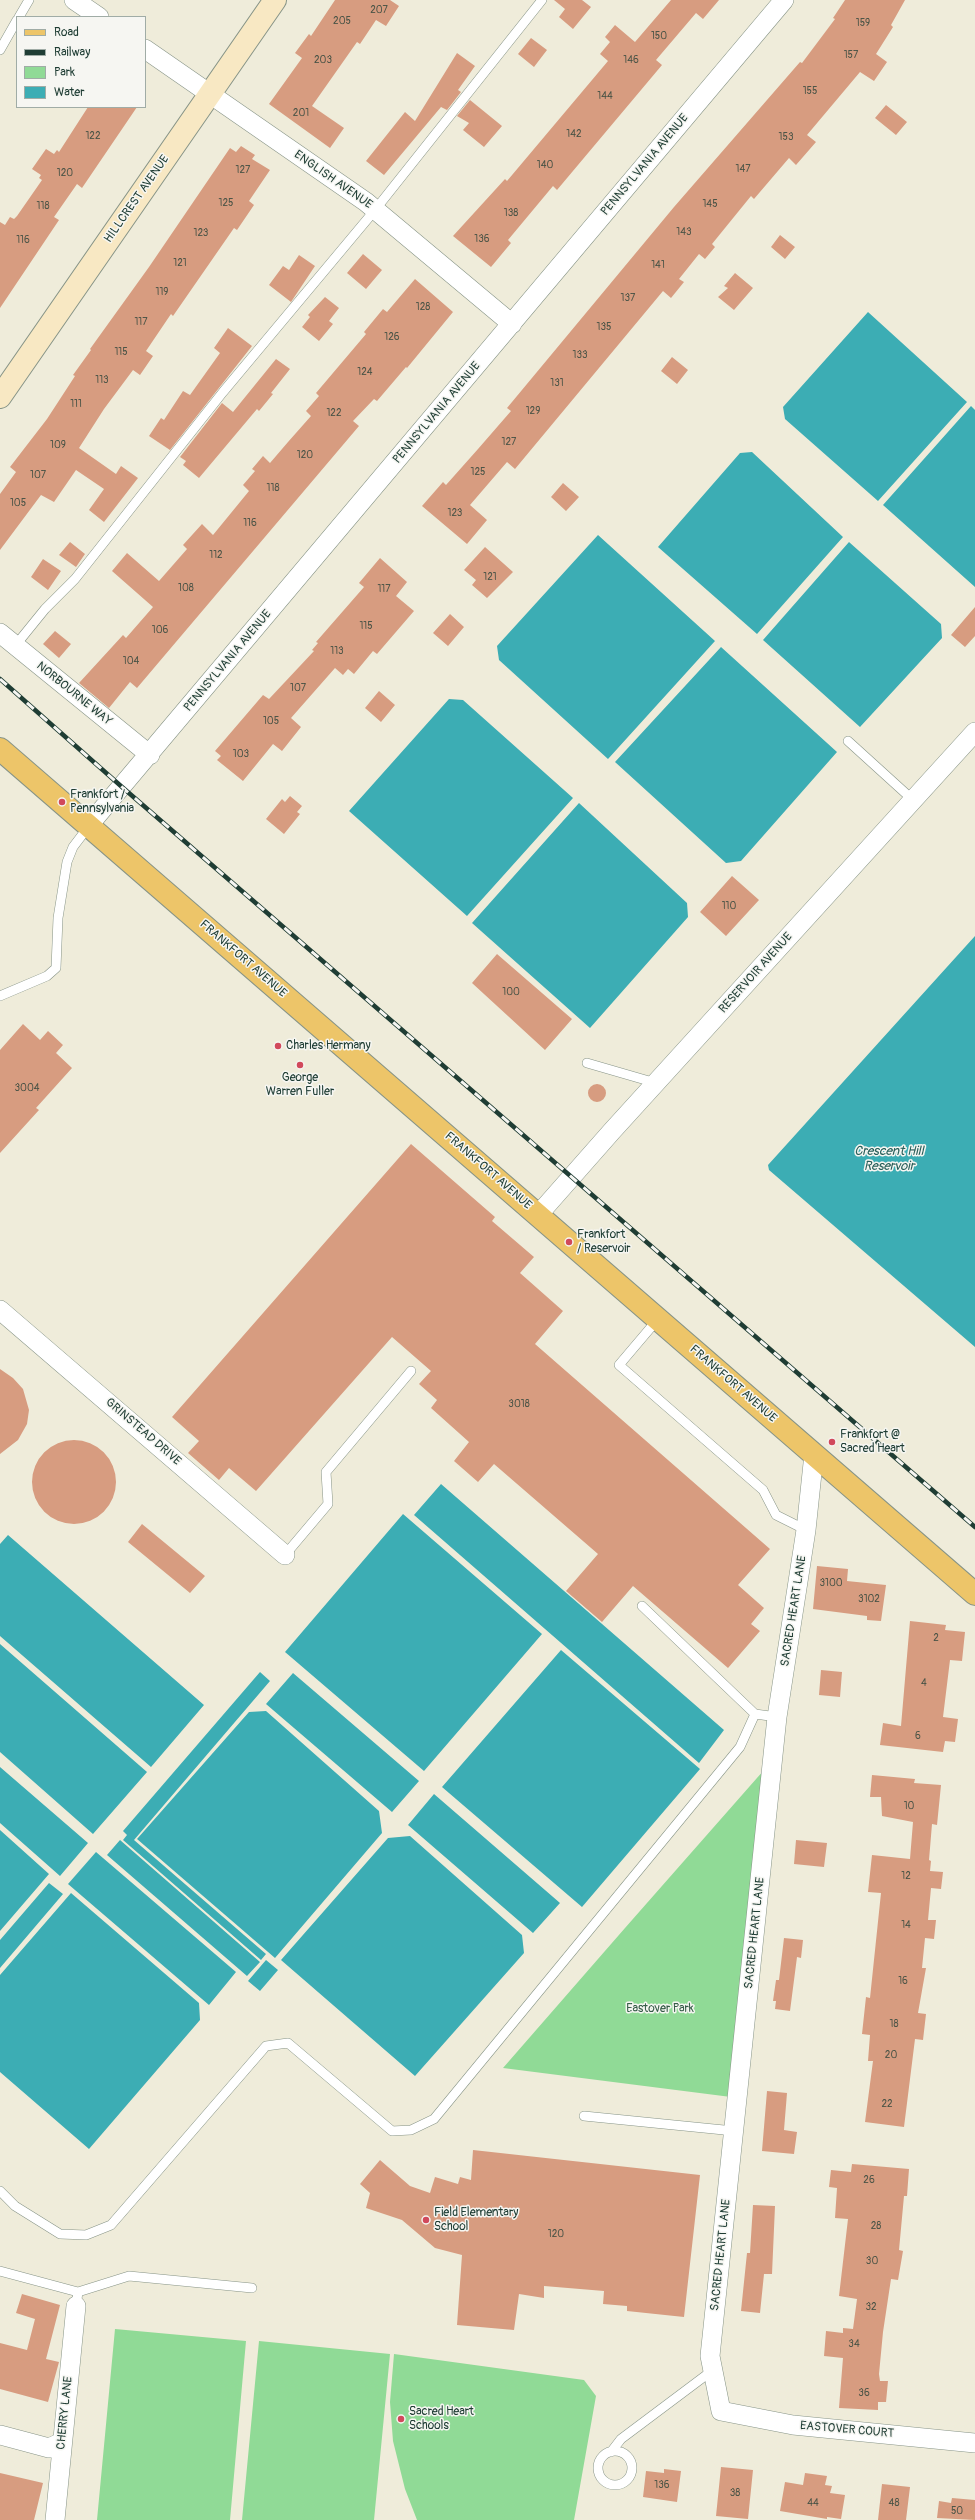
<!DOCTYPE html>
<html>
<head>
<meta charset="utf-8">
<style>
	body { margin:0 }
	#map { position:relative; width:975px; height:2520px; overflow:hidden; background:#efecda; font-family:Pangolin,sans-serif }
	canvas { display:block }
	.legend { position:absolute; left:16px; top:16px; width:130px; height:92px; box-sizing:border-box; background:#f6f6f2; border:1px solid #a0aca6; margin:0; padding:5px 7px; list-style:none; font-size:12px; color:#1f3d34 }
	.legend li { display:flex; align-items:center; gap:8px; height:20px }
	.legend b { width:20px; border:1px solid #a0aca6 }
</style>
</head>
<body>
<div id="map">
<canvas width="975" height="2520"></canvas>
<ul class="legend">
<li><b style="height:5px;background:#edc569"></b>Road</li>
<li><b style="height:5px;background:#1f3d34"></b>Railway</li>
<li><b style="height:11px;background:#90da96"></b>Park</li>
<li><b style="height:11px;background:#3cadb4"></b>Water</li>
</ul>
</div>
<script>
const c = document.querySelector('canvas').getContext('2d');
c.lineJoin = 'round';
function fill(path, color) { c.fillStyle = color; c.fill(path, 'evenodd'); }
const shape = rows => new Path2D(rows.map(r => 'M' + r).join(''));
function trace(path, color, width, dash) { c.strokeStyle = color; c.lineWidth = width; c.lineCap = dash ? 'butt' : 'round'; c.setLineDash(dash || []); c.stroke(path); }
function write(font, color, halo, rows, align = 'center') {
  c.font = font + ' Pangolin,sans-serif'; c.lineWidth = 3; c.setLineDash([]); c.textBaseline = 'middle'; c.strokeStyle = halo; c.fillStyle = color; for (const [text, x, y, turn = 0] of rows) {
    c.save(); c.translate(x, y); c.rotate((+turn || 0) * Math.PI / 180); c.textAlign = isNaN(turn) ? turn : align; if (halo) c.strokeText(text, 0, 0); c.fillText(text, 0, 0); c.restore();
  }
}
fill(shape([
	[764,1770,731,2097,503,2068,625,1928],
	[115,2329,246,2341,230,2520,97,2520],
	[259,2341,390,2354,374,2520,242,2520],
	[394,2354,584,2380,596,2396,574,2520,417,2520,405,2489,393,2441,390,2402]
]), '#90da96');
fill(shape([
	[868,312,967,402,878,501,785,419,783,407],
	[971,406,975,410,975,587,883,505],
	[752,452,843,537,757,634,658,547,740,453],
	[598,535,715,641,608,759,499,660,497,646],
	[849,542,941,624,942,638,860,727,763,640],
	[721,647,837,752,741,861,726,863,615,762],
	[449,699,463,700,573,798,467,916,349,811],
	[579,803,687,903,688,917,590,1028,472,923],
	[975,936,975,1347,769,1170,768,1165],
	[441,1484,724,1730,699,1763,414,1515],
	[403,1514,542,1634,424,1771,285,1652],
	[8,1535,204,1705,151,1767,0,1636,0,1544],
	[0,1644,147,1772,93,1834,0,1752],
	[561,1650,700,1769,582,1907,442,1787],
	[260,1672,270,1681,134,1840,266,1954,261,1960,123,1840,127,1835,123,1831],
	[293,1673,419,1781,392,1812,266,1704],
	[266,1711,379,1811,382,1833,275,1958,137,1839,249,1712],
	[0,1767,88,1843,60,1876,0,1823],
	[434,1794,560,1903,533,1933,408,1825],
	[0,1830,49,1874,0,1931],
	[410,1836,522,1935,524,1953,415,2076,281,1960,388,1838],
	[120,1840,260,1962,247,1976,107,1855],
	[96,1852,236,1972,209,2005,68,1884],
	[49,1883,63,1894,0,1968,0,1940],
	[71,1893,199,2003,200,2020,89,2149,0,2072,0,1975],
	[266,1960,278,1970,260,1991,248,1981]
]), '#3cadb4');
fill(shape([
	[335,0,390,0,399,6,386,26,376,20,360,44,357,42,312,106,344,128,330,148,269,104,302,58,295,53,309,34,311,36],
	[554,0,582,0,591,7,573,29,559,17,565,9],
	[671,0,719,0,703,19,696,13,656,60,662,65,557,190,553,186,508,240,511,243,491,267,453,236,505,179,507,181,608,61,600,54,610,42,605,37,615,25,635,42],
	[845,0,905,0,891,25,893,27,876,54,887,62,874,81,860,72,807,135,816,142,796,165,789,158,754,199,751,196,712,244,715,247,705,259,699,254,679,279,684,282,671,298,663,291,515,469,507,462,470,505,487,520,467,544,422,506,443,482,446,485,478,449,511,411,507,408,674,207,800,62,802,63,835,19,833,18],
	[531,38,547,50,534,67,518,54],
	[457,53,475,66,458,90,461,92,447,110,441,107,384,175,366,161,405,112,415,121],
	[470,100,502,126,484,147,463,130,469,123,457,116],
	[886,105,907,122,896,135,875,118],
	[88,107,137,107,82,188,77,184,54,217,59,220,0,308,0,222,5,225,10,217,14,219,17,216,42,180,39,178,41,175,32,169,46,149,54,154,57,150,59,152],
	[241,146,255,155,252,159,270,170,249,201,254,205,237,230,234,228,173,316,171,314,146,351,153,356,140,375,133,370,104,409,79,448,116,474,121,466,138,478,104,522,89,510,104,489,76,470,54,502,41,495,0,550,0,494,16,472,10,467,47,419,75,376,73,375,91,350,90,349,149,267,230,148,236,152],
	[780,235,795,247,785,259,771,247],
	[363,254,382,270,366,289,347,273],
	[299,255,315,266,291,302,269,285,283,266,289,270],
	[735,273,753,288,734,310,718,297,728,288,724,286],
	[415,279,453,312,407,368,406,367,377,401,374,399,353,421,359,426,137,688,130,682,109,708,79,683,123,635,126,638,153,607,112,571,127,553,159,581,187,549,183,545,202,524,213,535,249,491,243,485,255,471,252,469,263,456,270,463,288,442,311,416,306,411,319,396,316,393,366,334,364,332,383,309,387,312],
	[325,297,339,308,329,321,333,324,319,341,302,327,310,317,308,315],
	[228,328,252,346,170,450,149,436,161,418,164,420,183,391,190,395,220,353,214,348],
	[672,357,688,370,677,384,661,371],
	[276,359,290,369,271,393,273,394,259,411,257,409,199,478,183,465,186,461,180,457,222,403,233,412],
	[563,483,579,497,566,511,551,497],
	[70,542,85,554,76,567,59,555],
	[485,547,513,572,487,598,472,585,476,580,464,570],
	[380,558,407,582,396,596,414,611,377,654,373,651,354,674,348,669,343,675,335,668,291,718,301,727,282,751,273,744,243,781,217,760,221,756,215,751,263,695,269,699,314,651,312,650,318,643,316,642,364,587,359,583],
	[43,559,61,571,48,590,31,577],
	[975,607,975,636,965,647,951,635],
	[450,614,464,627,448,646,433,633],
	[55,631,71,644,59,658,43,644],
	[379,691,395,705,381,722,365,708],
	[290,796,302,806,297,812,300,814,284,834,266,819,282,799,285,802],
	[732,876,759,900,726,936,700,912],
	[497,954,572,1019,545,1050,472,983],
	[23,1024,40,1040,48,1031,63,1045,56,1053,72,1068,36,1108,39,1110,0,1153,0,1050],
	'588 1093a9 9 0 1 1 18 0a9 9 0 1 1-18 0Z',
	[411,1144,495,1217,492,1221,534,1257,520,1273,563,1311,535,1344,770,1549,738,1585,764,1608,751,1624,760,1631,728,1668,633,1586,602,1622,566,1591,598,1554,494,1464,478,1482,454,1461,469,1442,431,1408,437,1400,419,1384,431,1371,392,1337,256,1491,229,1468,219,1480,188,1453,199,1441,172,1417],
	[0,1369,13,1378,23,1389,29,1410,27,1424,18,1440,0,1454],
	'32 1482a42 42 0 1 1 84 0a42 42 0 1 1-84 0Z',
	[142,1524,205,1576,190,1593,128,1542],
	[817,1566,848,1569,847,1581,886,1585,881,1621,867,1620,867,1616,813,1609],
	[910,1621,946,1625,945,1630,965,1632,962,1661,950,1660,943,1717,958,1719,955,1742,945,1741,943,1752,880,1745,883,1723,901,1726],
	[821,1670,842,1672,840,1697,819,1695],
	[872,1775,915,1779,914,1783,941,1785,937,1825,932,1824,929,1860,931,1861,930,1871,943,1872,941,1889,931,1888,928,1920,936,1920,934,1939,925,1938,922,1968,926,1968,918,2013,926,2014,923,2040,915,2039,904,2127,865,2122,873,2061,868,2061,870,2035,862,2034,866,1997,870,1998,881,1893,868,1892,872,1855,910,1859,913,1822,882,1816,881,1797,870,1797],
	[796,1840,827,1843,824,1867,794,1864],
	[784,1938,803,1940,801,1958,797,1957,790,2011,775,2009,776,2001,773,2001,776,1980,779,1980],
	[767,2091,787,2093,784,2130,797,2132,794,2154,762,2151],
	[473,2150,700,2175,684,2317,627,2311,627,2306,603,2304,604,2291,544,2286,544,2298,519,2294,514,2330,457,2325,462,2255,435,2248,402,2220,366,2208,370,2193,360,2184,380,2160,410,2186,430,2193,435,2177,458,2184,460,2177,471,2180],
	[852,2164,909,2169,907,2196,904,2196,899,2250,903,2251,898,2280,891,2279,883,2332,879,2374,880,2381,888,2381,886,2402,878,2402,878,2410,839,2408,843,2358,824,2356,826,2331,843,2333,843,2328,853,2329,857,2299,839,2296,848,2219,835,2218,837,2188,829,2187,831,2170,851,2172],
	[753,2205,775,2206,772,2274,764,2274,760,2313,741,2311,747,2253,750,2253],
	[22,2294,60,2305,46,2359,59,2362,48,2402,0,2389,0,2343,27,2350,35,2319,16,2313],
	[721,2467,753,2470,748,2519,716,2516],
	[664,2469,681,2471,677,2502,643,2497,646,2471,664,2473],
	[0,2473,43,2483,34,2520,0,2520],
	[805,2473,827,2476,825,2485,832,2486,830,2493,845,2495,841,2519,827,2517,827,2519,780,2511,785,2482,803,2485],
	[882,2484,910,2487,906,2520,878,2520],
	[952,2498,975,2500,975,2520,937,2518,939,2501,951,2503]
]), '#d79c80');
const service = shape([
	[19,17,29,0],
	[0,50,17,20],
	[15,646,45,609,75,579,223,392,375,210,542,0],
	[848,741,913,800],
	[0,996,47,976,56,968,58,918,67,862,73,847,89,826],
	[587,1063,656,1083],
	[658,1319,619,1365,763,1490,776,1515,806,1530],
	[285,1555,328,1504,326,1472,411,1371],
	[642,1606,755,1714],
	[584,2116,734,2131],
	[0,2191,15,2206,60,2234,86,2235,111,2225,266,2046,288,2043,392,2131,411,2130,434,2119,740,1747,755,1714,777,1717],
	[0,2271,78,2292],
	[76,2306,78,2292,129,2276,252,2288],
	'598 2468a17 17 0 1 1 34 0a17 17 0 1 1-34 0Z',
	[611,2452,621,2439,713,2370]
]);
const minor = shape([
	[74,0,99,17],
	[145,49,366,202,512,324],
	[0,633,150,755],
	[89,825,784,0],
	[538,1215,612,1131,975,732],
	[0,1310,285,1555],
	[814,1454,806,1530,777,1717,710,2356,721,2411,793,2425,975,2443],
	[0,2435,49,2448,62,2442],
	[55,2520,76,2306]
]);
const secondary = shape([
	[0,397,275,0]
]);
const primary = shape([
	[0,749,975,1594]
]);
trace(service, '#879487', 10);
trace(minor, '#879487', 20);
trace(secondary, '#879487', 24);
trace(primary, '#879487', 24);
trace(service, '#fff', 9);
trace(minor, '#fff', 19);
trace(secondary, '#f8e8c3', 22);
trace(primary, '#edc569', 22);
const rail = shape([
	[0,679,122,787,975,1527]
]);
trace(rail, '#1f3d34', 4.5);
trace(rail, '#f6f6f2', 3, [9]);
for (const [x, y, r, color] of [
	[62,802,4,"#d1495b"],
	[278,1046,4,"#d1495b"],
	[300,1065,4,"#d1495b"],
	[569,1242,4,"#d1495b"],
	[832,1442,4,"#d1495b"],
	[426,2220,4,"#d1495b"],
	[401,2419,4,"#d1495b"]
]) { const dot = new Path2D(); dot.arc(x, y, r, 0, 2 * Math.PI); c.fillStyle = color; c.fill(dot); trace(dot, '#f6f6f2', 1.5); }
write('10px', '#4d5547', null, [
	["207",379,10],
	["205",342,21],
	["159",863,23],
	["150",659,36],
	["157",851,55],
	["203",323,60],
	["146",631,60],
	["155",810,91],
	["144",605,96],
	["201",301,113],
	["142",574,134],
	["122",93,136],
	["153",786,137],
	["140",545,165],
	["147",743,169],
	["127",243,170],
	["120",65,173],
	["125",226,203],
	["145",710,204],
	["118",43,206],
	["138",511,213],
	["143",684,232],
	["123",201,233],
	["136",482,239],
	["116",23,240],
	["121",180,263],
	["141",658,265],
	["119",162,292],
	["137",628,298],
	["128",423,307],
	["117",141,322],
	["135",604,327],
	["126",392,337],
	["115",121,352],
	["133",580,355],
	["124",365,372],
	["113",102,380],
	["131",557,383],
	["111",76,404],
	["129",533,411],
	["122",334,413],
	["127",509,442],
	["109",58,445],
	["120",305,455],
	["125",478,472],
	["107",38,475],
	["118",273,488],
	["105",18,503],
	["123",455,513],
	["116",250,523],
	["112",216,555],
	["121",490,577],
	["108",186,588],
	["117",384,589],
	["115",366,626],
	["106",160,630],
	["113",337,651],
	["104",131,661],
	["107",298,688],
	["105",271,721],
	["103",241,754],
	["110",729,906],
	["100",511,992],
	["3004",27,1088],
	["3018",519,1404],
	["3100",831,1583],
	["3102",869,1599],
	["2",936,1638],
	["4",924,1683],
	["6",918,1736],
	["10",909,1806],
	["12",906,1876],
	["14",906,1925],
	["16",903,1981],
	["18",894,2024],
	["20",891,2055],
	["22",887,2104],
	["26",869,2180],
	["28",876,2226],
	["120",556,2234],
	["30",872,2261],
	["32",871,2307],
	["34",854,2344],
	["36",864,2393],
	["136",662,2485],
	["38",735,2493],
	["44",813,2503],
	["48",894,2503],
	["50",957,2511]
]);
write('12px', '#1f3d34', '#f6f6f2', [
	["PENNSYLVANIA AVENUE",645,165,-50],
	["ENGLISH AVENUE",333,180,35],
	["HILLCREST AVENUE",137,199,-55],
	["PENNSYLVANIA AVENUE",437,413,-50],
	["PENNSYLVANIA AVENUE",228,661,-50],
	["NORBOURNE WAY",74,694,39],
	["FRANKFORT AVENUE",243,959,41],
	["RESERVOIR AVENUE",756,973,-48],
	["FRANKFORT AVENUE",488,1171,41],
	["FRANKFORT AVENUE",733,1384,41],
	["GRINSTEAD DRIVE",143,1432,41],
	["SACRED HEART LANE",794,1611,-81],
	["SACRED HEART LANE",755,1933,-84],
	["SACRED HEART LANE",721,2255,-84],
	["CHERRY LANE",65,2413,-84],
	["EASTOVER COURT",847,2430,5]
]);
write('12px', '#1f3d34', '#f6f6f2', [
	["Frankfort /",70,795],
	["Pennsylvania",70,809],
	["Charles Hermany",286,1046],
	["George",300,1078,"center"],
	["Warren Fuller",300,1092,"center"],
	["Frankfort",577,1235],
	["/ Reservoir",577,1249],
	["Frankfort @",840,1435],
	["Sacred Heart",840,1449],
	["Field Elementary",434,2213],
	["School",434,2227],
	["Sacred Heart",409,2412],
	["Schools",409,2426]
], 'left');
write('12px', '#365c48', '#f6f6f2', [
	["Eastover Park",660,2009]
]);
write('italic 13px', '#285f5a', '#f6f6f2', [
	["Crescent Hill",889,1152],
	["Reservoir",889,1167]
]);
</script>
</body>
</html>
